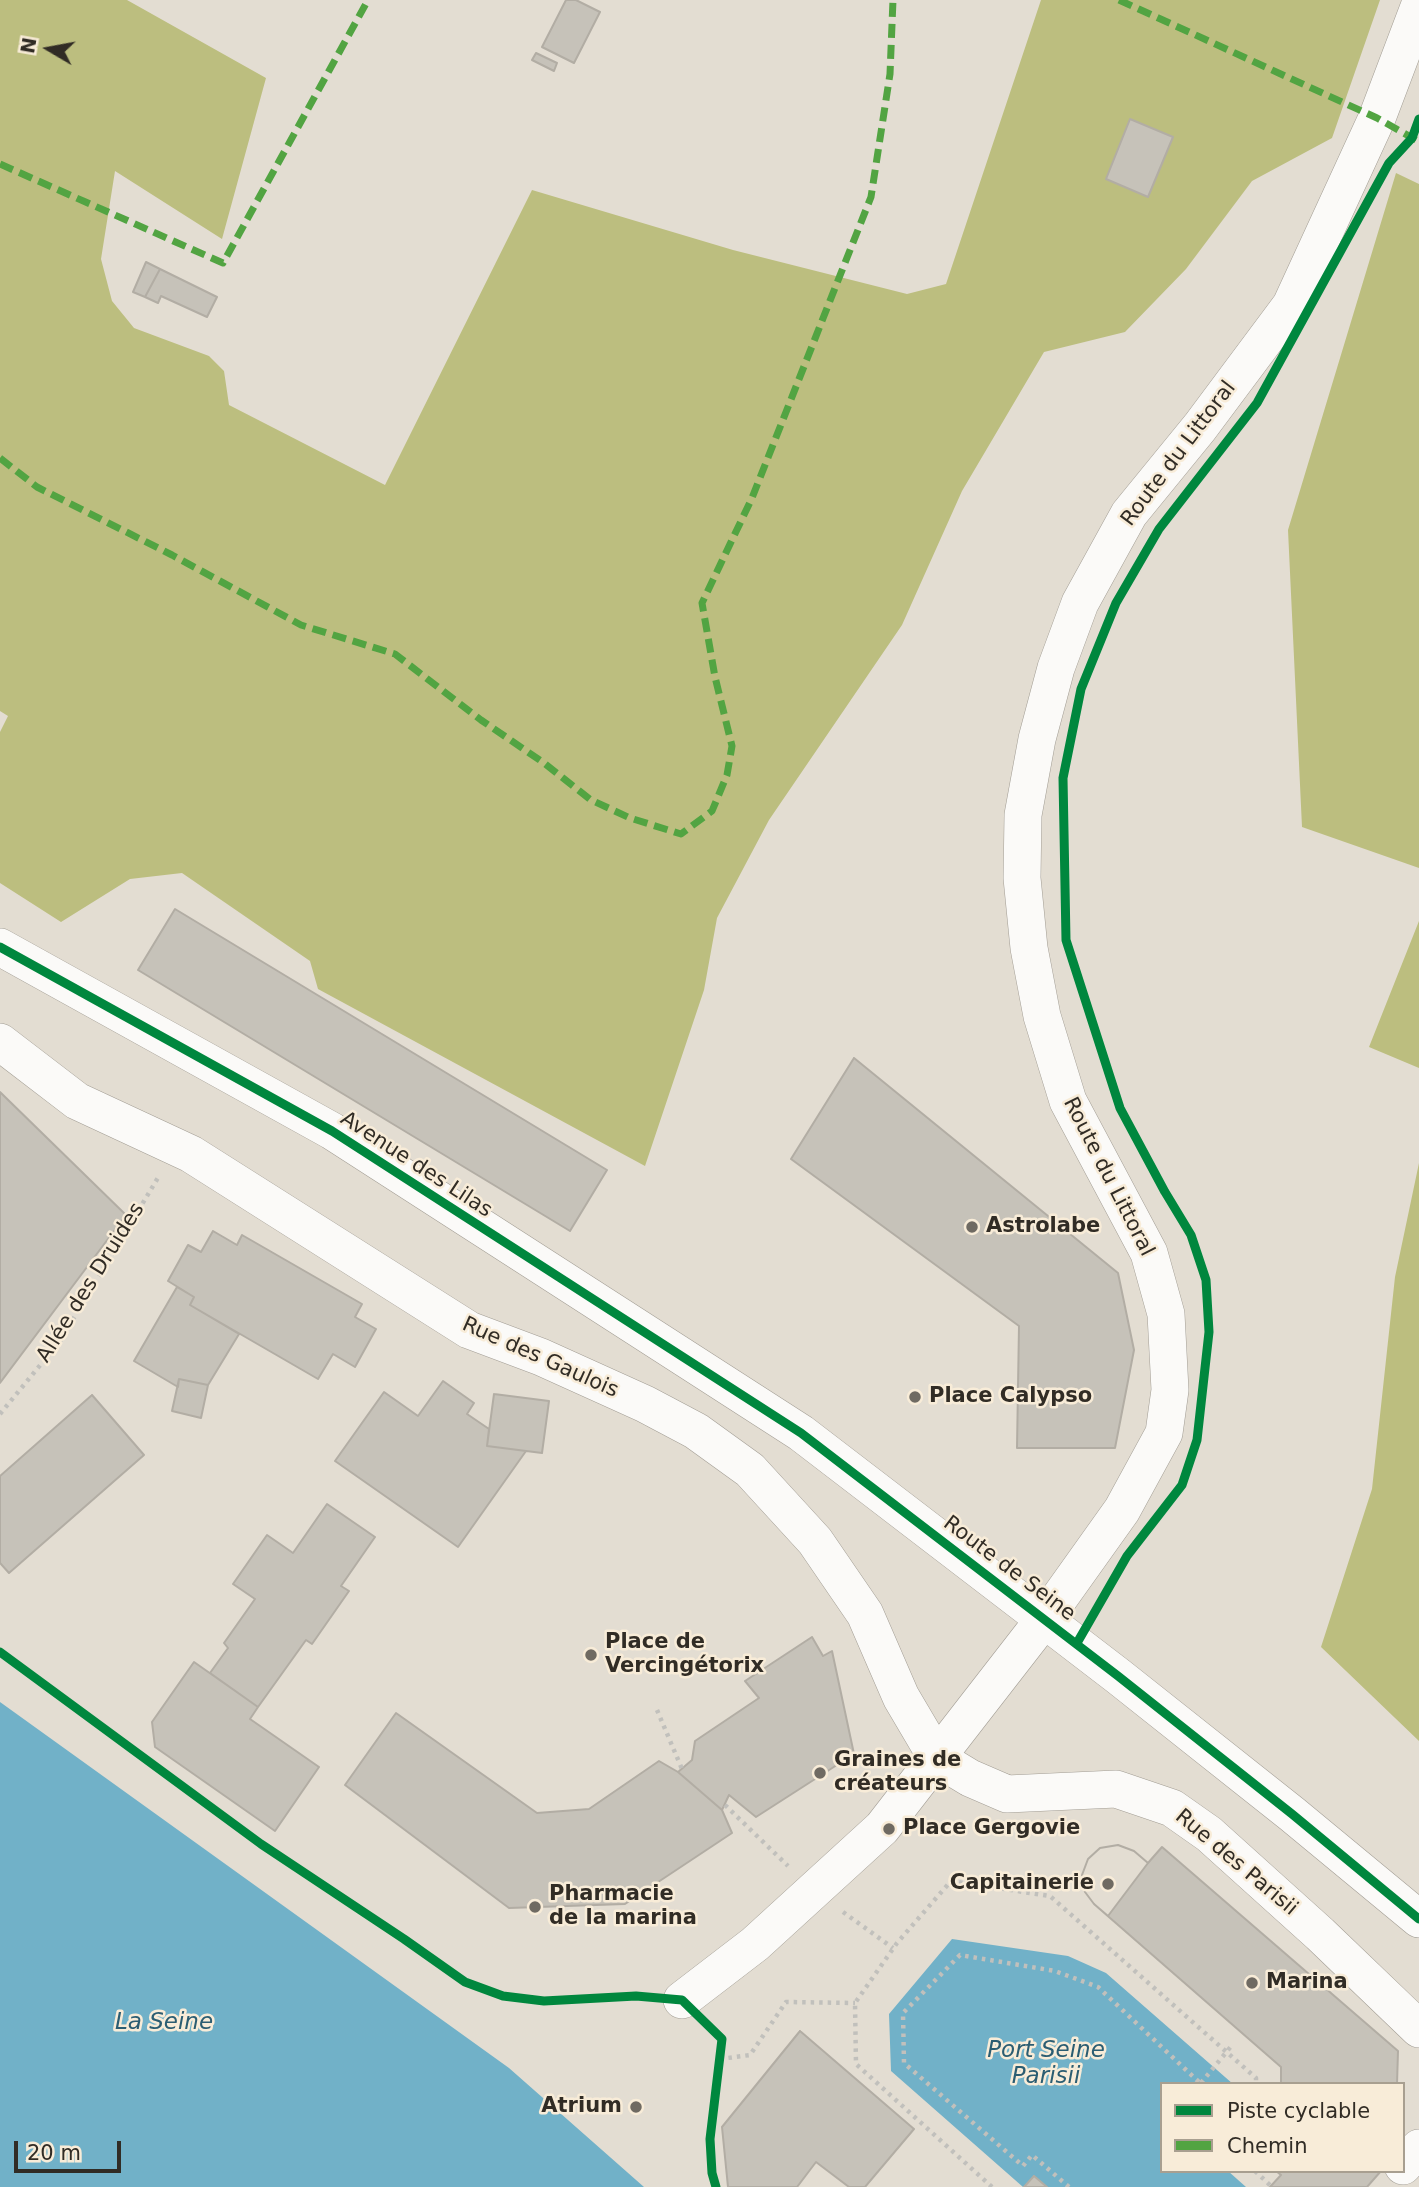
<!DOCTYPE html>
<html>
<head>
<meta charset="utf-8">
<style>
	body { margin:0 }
	#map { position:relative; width:1419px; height:2187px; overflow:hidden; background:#e3ddd2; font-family:"DejaVu Sans",sans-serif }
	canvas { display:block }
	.legend { position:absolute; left:1160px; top:2082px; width:245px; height:91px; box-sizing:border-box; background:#f8ecd8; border:2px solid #a89f90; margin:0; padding:9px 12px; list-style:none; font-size:21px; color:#312c25 }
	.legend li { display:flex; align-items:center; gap:14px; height:35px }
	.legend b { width:35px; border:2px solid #a89f90 }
	.north { position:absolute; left:14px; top:14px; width:70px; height:70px; -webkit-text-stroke:5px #f8ecd8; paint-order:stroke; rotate:280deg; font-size:19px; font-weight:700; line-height:28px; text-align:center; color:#312c25 }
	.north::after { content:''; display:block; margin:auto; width:24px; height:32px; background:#312c25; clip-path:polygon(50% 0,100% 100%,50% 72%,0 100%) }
	.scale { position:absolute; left:14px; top:2141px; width:107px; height:32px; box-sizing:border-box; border:4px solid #312c25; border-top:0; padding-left:9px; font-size:21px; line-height:24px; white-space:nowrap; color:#312c25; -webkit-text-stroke:5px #f8ecd8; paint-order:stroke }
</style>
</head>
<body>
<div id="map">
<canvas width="1419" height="2187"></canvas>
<ul class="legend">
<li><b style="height:9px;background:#00873e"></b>Piste cyclable</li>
<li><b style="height:9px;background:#52a442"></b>Chemin</li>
</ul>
<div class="north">N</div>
<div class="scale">20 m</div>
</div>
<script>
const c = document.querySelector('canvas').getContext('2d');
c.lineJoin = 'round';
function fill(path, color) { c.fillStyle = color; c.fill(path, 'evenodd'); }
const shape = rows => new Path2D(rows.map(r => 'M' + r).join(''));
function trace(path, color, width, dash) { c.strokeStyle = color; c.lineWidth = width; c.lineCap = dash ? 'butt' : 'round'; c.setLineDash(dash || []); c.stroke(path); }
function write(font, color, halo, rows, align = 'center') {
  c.font = font + ' "DejaVu Sans",sans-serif'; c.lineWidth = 5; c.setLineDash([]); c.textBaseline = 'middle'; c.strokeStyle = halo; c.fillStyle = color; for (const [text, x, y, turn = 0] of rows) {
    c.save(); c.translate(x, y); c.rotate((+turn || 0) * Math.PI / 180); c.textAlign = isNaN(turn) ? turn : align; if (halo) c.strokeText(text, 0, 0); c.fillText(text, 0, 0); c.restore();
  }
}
fill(shape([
	[0,0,127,0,266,78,222,239,115,171,101,259,112,301,134,328,209,356,224,371,229,405,385,485,532,190,733,250,907,294,946,284,1041,0,1380,0,1332,138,1252,181,1186,269,1125,332,1044,352,962,491,902,625,769,820,717,918,704,990,645,1166,318,989,310,961,182,873,130,879,61,922,0,883,0,732,8,716,0,711],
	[1396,173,1419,184,1419,868,1302,827,1288,530],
	[1419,921,1419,1068,1369,1047],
	[1419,1163,1419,1741,1321,1647,1372,1489,1395,1277]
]), '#bcbe7f');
fill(shape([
	[0,1702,509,2068,644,2187,0,2187],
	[952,1939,1068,1956,1106,1973,1233,2084,1162,2084,1162,2171,1228,2171,1246,2187,1047,2187,1034,2176,1023,2187,891,2071,889,2014]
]), '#71b1c8');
const building = shape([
	[566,0,576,0,600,12,574,63,542,47,566,0],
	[536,53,557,63,554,71,532,60,536,53],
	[1130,119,1173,137,1148,197,1106,179,1130,119],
	[146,262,160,269,145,297,133,292,146,262],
	[160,269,217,297,207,317,161,296,158,303,145,297,160,269],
	[175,909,607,1170,570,1231,138,970,175,909],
	[854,1058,1118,1273,1134,1350,1115,1448,1017,1448,1019,1326,791,1159,854,1058],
	[0,1092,126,1215,0,1383,0,1092],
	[213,1231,237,1245,242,1235,362,1304,355,1317,376,1329,355,1367,333,1354,318,1379,190,1305,194,1297,168,1281,188,1245,201,1252,213,1231],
	[177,1287,194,1297,190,1305,239,1334,208,1385,179,1379,178,1387,134,1361,177,1287],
	[179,1379,208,1385,201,1418,172,1411,179,1379],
	[443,1381,474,1403,467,1414,489,1429,487,1446,526,1451,458,1547,335,1461,384,1392,418,1416,443,1381],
	[494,1394,549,1401,542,1453,487,1446,494,1394],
	[92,1395,144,1455,9,1573,0,1563,0,1476,92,1395],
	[327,1504,375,1537,341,1586,349,1591,312,1644,306,1640,258,1707,210,1673,228,1648,224,1643,255,1599,233,1584,267,1535,293,1553,327,1504],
	[812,1637,823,1656,832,1651,854,1754,756,1817,729,1795,722,1810,678,1772,692,1760,695,1741,759,1698,745,1681,812,1637],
	[194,1662,258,1707,250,1719,319,1767,275,1831,155,1747,152,1722,194,1662],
	[396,1713,537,1813,589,1809,659,1761,678,1772,722,1810,732,1833,625,1904,509,1908,345,1785,396,1713],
	[1118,1845,1134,1851,1148,1863,1162,1847,1398,2051,1397,2084,1281,2084,1281,2067,1094,1904,1085,1892,1082,1875,1088,1859,1100,1848,1118,1845],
	[1118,1845,1134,1851,1148,1863,1108,1916,1094,1904,1085,1892,1082,1875,1088,1859,1100,1848,1118,1845],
	[800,2031,914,2129,865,2187,849,2187,816,2162,797,2187,728,2187,722,2127,800,2031],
	[1276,2171,1381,2171,1367,2187,1270,2187,1281,2175,1276,2171],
	[1034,2176,1047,2187,1024,2187,1034,2176]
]);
fill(building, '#c6c2b9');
trace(building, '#b2ada4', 2);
const minor = shape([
	[0,947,332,1131,801,1433,1118,1676,1292,1814,1419,1919],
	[0,1042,77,1101,191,1154,469,1330,541,1357,645,1404,696,1431,750,1470,815,1541,865,1614,901,1697,937,1758,970,1778,1007,1794,1116,1789,1172,1808,1209,1834,1320,1934,1419,2029],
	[682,2000,755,1944,882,1828,1045,1618,1122,1510,1164,1433,1170,1390,1166,1314,1149,1253,1068,1101,1042,1016,1029,948,1022,878,1023,815,1037,739,1056,668,1080,603,1129,514,1200,427,1291,305,1377,118,1419,7],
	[1403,2166,1419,2148]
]);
trace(minor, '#a29d94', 38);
trace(shape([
	[0,1414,60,1341,159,1176],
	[657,1710,682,1769],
	[725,1805,788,1866],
	[843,1912,893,1948],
	[720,2059,750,2055,786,2002,855,2003],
	[1201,2083,1233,2044],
	[1255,2171,1272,2187],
	[992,2187,856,2064,855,2003,897,1943,951,1881,1050,1896,1256,2078,1256,2084],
	[1069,2187,1032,2155,1023,2166,904,2063,903,2013,960,1955,1055,1971,1098,1987,1201,2084]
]), '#c1c0bc', 4.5, [3.5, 5]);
trace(minor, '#fbfaf8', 37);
trace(shape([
	[1119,0,1377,118,1416,140],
	[0,164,223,263,368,0],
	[0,458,37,487,172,555,301,625,395,654,481,720,544,763,591,800,630,818,681,834,712,811,727,775,732,746,715,677,702,603,752,498,871,197,890,74,893,0]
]), '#52a442', 7, [14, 7]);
trace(shape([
	[0,947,332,1131,801,1433,1118,1676,1292,1814,1419,1919],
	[1077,1643,1127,1556,1182,1485,1197,1440,1209,1332,1206,1280,1191,1235,1165,1192,1120,1108,1066,940,1063,778,1081,689,1116,603,1159,529,1257,403,1389,163,1412,138,1419,119],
	[0,1652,261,1844,404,1939,465,1982,503,1996,544,2001,636,1996,682,2000,722,2039,710,2139,712,2173,716,2187]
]), '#00873e', 9);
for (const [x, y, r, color] of [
	[972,1227,7,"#6f6a62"],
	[915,1397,7,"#6f6a62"],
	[591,1655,7,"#6f6a62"],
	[820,1773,7,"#6f6a62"],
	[889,1829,7,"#6f6a62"],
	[1108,1884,7,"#6f6a62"],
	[535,1907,7,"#6f6a62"],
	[1252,1983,7,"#6f6a62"],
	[636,2107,7,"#6f6a62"]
]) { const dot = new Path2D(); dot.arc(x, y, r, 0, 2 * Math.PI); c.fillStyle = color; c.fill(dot); trace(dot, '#f8ecd8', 2.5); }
write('21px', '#312c25', '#f8ecd8', [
	["Route du Littoral",1179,454,-53],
	["Avenue des Lilas",416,1165,33],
	["Route du Littoral",1108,1177,63],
	["Allée des Druides",91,1283,-58],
	["Rue des Gaulois",540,1358,24],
	["Route de Seine",1009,1569,37],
	["Rue des Parisii",1236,1863,40]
]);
write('bold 21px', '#312c25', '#f8ecd8', [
	["Astrolabe",986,1227],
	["Place Calypso",929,1397],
	["Place de",605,1643],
	["Vercingétorix",605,1667],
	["Graines de",834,1761],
	["créateurs",834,1785],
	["Place Gergovie",903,1829],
	["Capitainerie",1094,1884,"right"],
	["Pharmacie",549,1895],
	["de la marina",549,1919],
	["Marina",1266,1983],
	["Atrium",622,2107,"right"]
], 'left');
write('italic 23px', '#2b5d72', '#f8ecd8', [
	["La Seine",164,2023],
	["Port Seine",1046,2051],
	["Parisii",1046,2077]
]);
</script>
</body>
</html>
